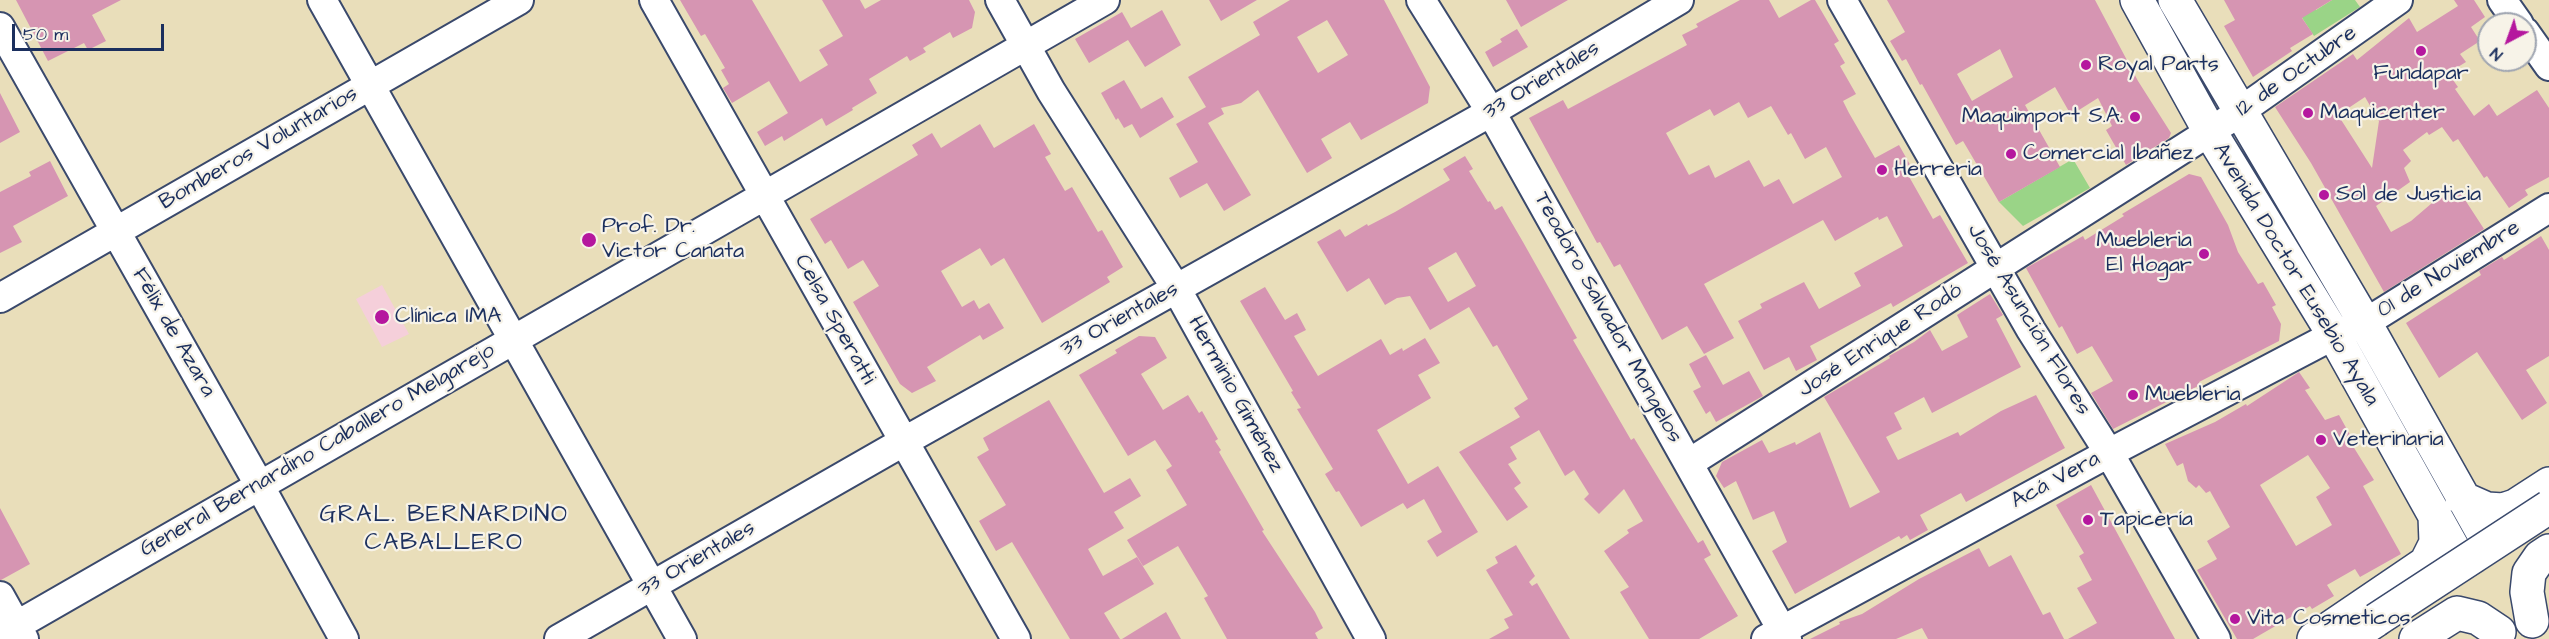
<!DOCTYPE html>
<html>
<head>
<meta charset="utf-8">
<style>
	body { margin:0 }
	#map { position:relative; width:2549px; height:639px; overflow:hidden; background:#e9deba; font-family:"Architects Daughter",sans-serif }
	canvas { display:block }
	.north { position:absolute; left:2477px; top:12px; width:60px; height:60px; box-sizing:border-box; background:#f7f3e8; border:2px solid #9fa5b1; border-radius:50%; rotate:221deg; font-size:16px; font-weight:700; line-height:24px; text-align:center; color:#1b2f5e }
	.north::after { content:''; display:block; margin:auto; width:21px; height:27px; background:#b5179e; clip-path:polygon(50% 0,100% 100%,50% 72%,0 100%) }
	.scale { position:absolute; left:12px; top:24px; width:152px; height:27px; box-sizing:border-box; border:3px solid #1b2f5e; border-top:0; padding-left:8px; font-size:18px; line-height:21px; white-space:nowrap; color:#1b2f5e; -webkit-text-stroke:4px #f7f3e8; paint-order:stroke }
</style>
</head>
<body>
<div id="map">
<canvas width="2549" height="639"></canvas>
<div class="north">N</div>
<div class="scale">50 m</div>
</div>
<script>
const c = document.querySelector('canvas').getContext('2d');
c.lineJoin = 'round';
function fill(path, color) { c.fillStyle = color; c.fill(path, 'evenodd'); }
const shape = rows => new Path2D(rows.map(r => 'M' + r).join(''));
function trace(path, color, width, dash) { c.strokeStyle = color; c.lineWidth = width; c.lineCap = dash ? 'butt' : 'round'; c.setLineDash(dash || []); c.stroke(path); }
function write(font, color, halo, rows, align = 'center') {
  c.font = font + ' "Architects Daughter",sans-serif'; c.lineWidth = 4.5; c.setLineDash([]); c.textBaseline = 'middle'; c.strokeStyle = halo; c.fillStyle = color; for (const [text, x, y, turn = 0] of rows) {
    c.save(); c.translate(x, y); c.rotate((+turn || 0) * Math.PI / 180); c.textAlign = isNaN(turn) ? turn : align; if (halo) c.strokeText(text, 0, 0); c.fillText(text, 0, 0); c.restore();
  }
}
fill(shape([
	[382,285,409,334,382,347,356,299]
]), '#f5cfda');
fill(shape([
	[2310,0,2316,10,2332,0,2355,0,2360,7,2314,36,2295,7],
	[2073,159,2090,188,2023,226,1999,202]
]), '#9ad487');
fill(shape([
	[16,0,121,0,92,15,106,41,88,50,84,43,48,61],
	[680,0,752,0,800,82,828,65,819,50,843,36,822,0,860,0,865,9,881,0,969,0,975,12,972,28,953,38,950,32,923,48,926,52,910,61,907,56,869,79,877,93,852,108,853,110,826,126,822,118,784,141,782,136,765,146,757,132,788,113,769,81,732,103,723,88,729,84,721,70,725,68,705,34,701,36],
	[1209,0,1257,0,1221,21],
	[1290,0,1384,0,1430,87,1428,103,1361,140,1350,122,1321,139,1332,158,1307,173,1258,90,1241,103,1221,108,1224,114,1208,123,1251,195,1224,211,1207,183,1180,198,1169,178,1198,162,1176,124,1206,107,1188,77,1260,35,1253,22],
	[1327,20,1348,55,1318,73,1297,37],
	[1506,0,1568,0,1521,27],
	[1740,0,1769,0,1779,18,1811,0,1815,0,1839,41,1834,44,1845,63,1840,66,1856,94,1843,101,1849,113,1875,158,1899,145,1913,170,1907,173,1933,219,1940,215,1968,263,1893,307,1891,303,1810,346,1817,360,1796,371,1789,357,1764,370,1738,321,1762,308,1760,304,1804,282,1819,309,1861,286,1854,273,1903,246,1887,216,1879,220,1878,217,1835,241,1823,220,1704,284,1734,338,1704,354,1687,326,1662,340,1620,264,1614,267,1600,242,1597,243,1529,118,1563,100,1568,109,1687,45,1682,35,1698,27,1696,24],
	[1739,102,1748,118,1771,106,1788,135,1791,133,1805,159,1826,147,1842,177,1793,204,1779,179,1764,187,1749,160,1715,178,1709,165,1689,175,1666,133,1710,109,1714,116],
	[1887,0,2095,0,2138,81,2171,133,2169,138,2126,165,2106,130,2112,126,2098,98,2071,115,2055,87,2025,105,2060,167,1999,202,1963,141,1956,145,1922,84,1920,85,1906,59,1902,61,1890,41,1905,32],
	[2000,49,2013,77,1972,101,1957,74],
	[2224,0,2332,0,2302,18,2313,34,2290,48,2292,51,2253,77,2224,26,2235,20],
	[2454,0,2474,0,2485,17,2471,27,2480,41,2460,54,2466,62,2448,73,2458,87,2455,89,2474,116,2489,104,2497,116,2537,90,2549,108,2549,177,2525,190,2528,195,2509,208,2487,176,2484,178,2458,139,2453,142,2442,127,2429,135,2427,132,2403,150,2411,161,2404,168,2410,182,2376,206,2391,232,2411,221,2432,203,2458,189,2484,229,2384,292,2311,163,2275,107,2353,54,2357,60,2409,18,2417,32,2458,6],
	[2365,97,2379,121,2372,168,2338,115],
	[1162,10,1181,45,1145,67,1128,40,1089,63,1075,39,1122,12,1131,28],
	[1517,29,1528,47,1493,67,1485,52,1502,42,1500,39],
	[1124,80,1141,109,1162,97,1174,117,1140,138,1132,124,1124,128,1118,118,1116,120,1101,93],
	[0,93,20,132,0,143],
	[980,124,994,148,1034,124,1051,154,1045,157,1065,191,1072,187,1098,232,1102,230,1123,267,1107,277,1110,282,1042,323,1004,258,991,266,980,248,941,271,962,307,974,300,979,309,989,303,1004,328,983,340,980,335,927,367,936,381,912,393,900,384,853,302,879,286,863,260,848,269,831,240,825,244,810,219,918,155,912,145,932,133,941,148],
	[1465,156,1473,169,1469,171,1488,202,1490,201,1495,210,1502,206,1523,242,1577,338,1573,340,1631,440,1634,438,1698,543,1703,540,1711,555,1704,559,1738,616,1699,639,1649,639,1620,592,1629,587,1604,551,1629,533,1627,530,1643,521,1624,489,1599,514,1584,499,1589,494,1574,470,1565,476,1539,430,1510,447,1517,459,1508,464,1521,483,1514,488,1528,507,1507,521,1459,452,1520,417,1514,408,1528,399,1497,345,1493,347,1469,307,1430,330,1410,296,1397,298,1385,305,1369,278,1347,292,1317,242,1340,229,1345,237,1367,224,1368,226,1395,212,1450,180,1443,169],
	[1456,252,1476,286,1448,302,1428,268],
	[50,161,68,196,13,226,22,242,0,253,0,192,31,176,29,172],
	[2189,174,2201,177,2228,225,2238,252,2258,284,2263,282,2276,305,2272,307,2281,324,2279,341,2199,382,2200,385,2113,429,2091,393,2113,381,2092,346,2077,354,2062,326,2059,328,2026,268,2083,236,2085,240,2124,216,2122,214],
	[2541,236,2549,250,2549,356,2526,370,2547,403,2522,420,2477,352,2439,378,2406,323,2481,275,2479,271,2502,257,2504,260],
	[1265,287,1285,320,1297,313,1306,330,1294,336,1318,376,1381,339,1390,355,1402,348,1403,351,1425,338,1440,363,1418,375,1431,398,1377,430,1408,484,1438,466,1478,532,1437,557,1427,541,1442,532,1424,499,1407,509,1403,503,1361,527,1339,491,1336,492,1325,474,1333,469,1297,409,1301,408,1291,392,1293,391,1240,301],
	[1990,294,2003,315,1996,319,2021,367,1932,413,1924,397,1894,413,1902,429,1886,437,1898,460,1958,432,1960,436,2001,411,2036,395,2065,448,1966,502,1961,493,1920,515,1928,530,1910,540,1907,535,1901,539,1899,536,1795,594,1772,551,1787,542,1774,511,1753,520,1736,481,1724,488,1716,476,1722,462,1762,440,1769,453,1795,442,1796,445,1820,432,1850,508,1880,492,1824,397,1890,358,1889,356,1914,342,1930,330,1942,351,1968,337,1957,315],
	[1139,336,1155,337,1167,358,1141,374,1163,410,1188,395,1199,413,1202,411,1218,439,1215,441,1221,450,1219,452,1264,530,1262,531,1315,612,1323,628,1315,633,1318,639,1227,639,1204,598,1208,596,1178,546,1143,566,1127,540,1187,505,1166,470,1172,466,1155,440,1128,456,1079,375,1117,353,1115,350],
	[1706,355,1723,385,1749,371,1763,396,1716,422,1710,411,1706,414,1693,391,1701,387,1689,364],
	[2299,372,2310,388,2305,390,2325,420,2339,415,2354,442,2351,443,2374,480,2363,486,2401,554,2360,577,2355,569,2327,585,2334,596,2312,609,2310,606,2253,639,2237,639,2197,570,2217,559,2207,541,2230,527,2210,491,2206,493,2199,485,2196,488,2188,481,2183,463,2177,466,2165,444,2215,422,2246,404,2247,406],
	[2308,455,2330,488,2316,497,2332,525,2296,546,2260,485],
	[1049,400,1104,493,1130,478,1141,496,1114,512,1124,528,1088,549,1103,576,1137,557,1154,584,1104,613,1120,639,1070,639,1012,542,996,551,979,521,1006,505,977,457,989,450,983,438],
	[2091,485,2165,621,2175,639,2068,639,2097,623,2077,588,2092,580,2079,556,2084,553,2056,505],
	[0,508,30,564,1,580,0,580],
	[1516,545,1535,576,1529,582,1532,586,1537,583,1570,639,1489,639,1509,628,1504,619,1513,615,1486,570,1498,563,1495,557],
	[1979,548,1989,567,2011,555,2043,615,2050,612,2064,639,1928,639,1922,628,1896,639,1810,639,1840,624,1839,622,1862,614,1919,579],
	[1166,612,1181,639,1122,639,1148,623]
]), '#d695b2');
trace(shape([
	[2482,531,2505,573],
	[2454,550,2477,592]
]), '#c0bba8', 33, [33, 16]);
const minor = shape([
	[322,0,682,639],
	[654,0,1016,639],
	[1000,0,1051,91,1176,288,1371,639],
	[1421,0,1491,112,1787,639],
	[1842,0,2031,330,2109,453,2216,639],
	[2502,0,2519,24],
	[0,27,252,472,344,639],
	[2525,32,2549,66],
	[0,298,519,0],
	[1689,463,2225,122,2398,0],
	[0,596,24,639],
	[0,635,1105,0],
	[559,639,903,442,1491,112,1679,0],
	[1766,639,2109,453,2334,335,2365,323,2549,208]
]);
const major = shape([
	[2348,639,2376,620]
]);
const highway = shape([
	[2137,0,2210,132,2334,335,2454,550],
	[2175,0,2365,323,2482,531],
	[2462,498,2487,509,2503,510,2515,506,2549,484],
	[2532,621,2527,592,2529,573,2540,557,2549,551],
	[2314,639,2426,563,2436,543,2435,516],
	[2416,639,2457,613,2478,618,2499,632]
]);
trace(minor, '#3a496c', 32);
trace(major, '#3a496c', 36);
trace(highway, '#3a496c', 36);
trace(minor, '#fff', 28);
trace(major, '#fff', 33);
trace(highway, '#fff', 33);
const majorBridge = shape([
	[2376,620,2549,507]
]);
trace(majorBridge, '#3a496c', 36, []);
trace(majorBridge, '#fff', 33);
for (const [x, y, r, color] of [
	[2421,51,6,"#b5179e"],
	[2086,65,6,"#b5179e"],
	[2308,113,6,"#b5179e"],
	[2135,117,6,"#b5179e"],
	[2011,154,6,"#b5179e"],
	[1882,170,6,"#b5179e"],
	[2324,195,6,"#b5179e"],
	[589,240,8,"#b5179e"],
	[2204,254,6,"#b5179e"],
	[382,317,8,"#b5179e"],
	[2133,395,6,"#b5179e"],
	[2321,440,6,"#b5179e"],
	[2088,520,6,"#b5179e"],
	[2235,619,6,"#b5179e"]
]) { const dot = new Path2D(); dot.arc(x, y, r, 0, 2 * Math.PI); c.fillStyle = color; c.fill(dot); trace(dot, '#f7f3e8', 2); }
write('22px', '#1b2f5e', '#f7f3e8', [
	["Royal Parts",2098,65],
	["Fundapar",2421,74,"center"],
	["Maquicenter",2320,113],
	["Maquimport S.A.",2123,117,"right"],
	["Comercial Ibañez",2023,154],
	["Herreria",1894,170],
	["Sol de Justicia",2336,195],
	["Prof. Dr.",602,227],
	["Victor Canata",602,252],
	["Muebleria",2192,241,"right"],
	["El Hogar",2192,266,"right"],
	["Clínica IMA",395,317],
	["Muebleria",2145,395],
	["Veterinaria",2333,440],
	["Tapicería",2100,520],
	["Vita Cosmeticos",2247,619]
], 'left');
write('22px', '#1b2f5e', '#f7f3e8', [
	["12 de Octubre",2297,72,-35],
	["33 Orientales",1542,81,-31],
	["Bomberos Voluntarios",259,149,-30],
	["01 de Noviembre",2449,270,-32],
	["Avenida Doctor Eusebio Ayala",2295,275,59],
	["Teodoro Salvador Mongelos",1607,318,61],
	["Celsa Speratti",834,320,61],
	["33 Orientales",1120,320,-29],
	["José Asunción Flores",2028,320,59],
	["Félix de Azara",173,333,60],
	["José Enrique Rodó",1881,341,-33],
	["Herminio Giménez",1235,395,61],
	["General Bernardino Caballero Melgarejo",318,451,-30],
	["Acá Vera",2056,481,-28],
	["33 Orientales",697,560,-30]
]);
c.letterSpacing = '1.5px';
write('24px', '#1b2f5e', '#f7f3e8', [
	["GRAL. BERNARDINO",444,516],
	["CABALLERO",444,544]
]);
c.letterSpacing = '0px';
</script>
</body>
</html>
